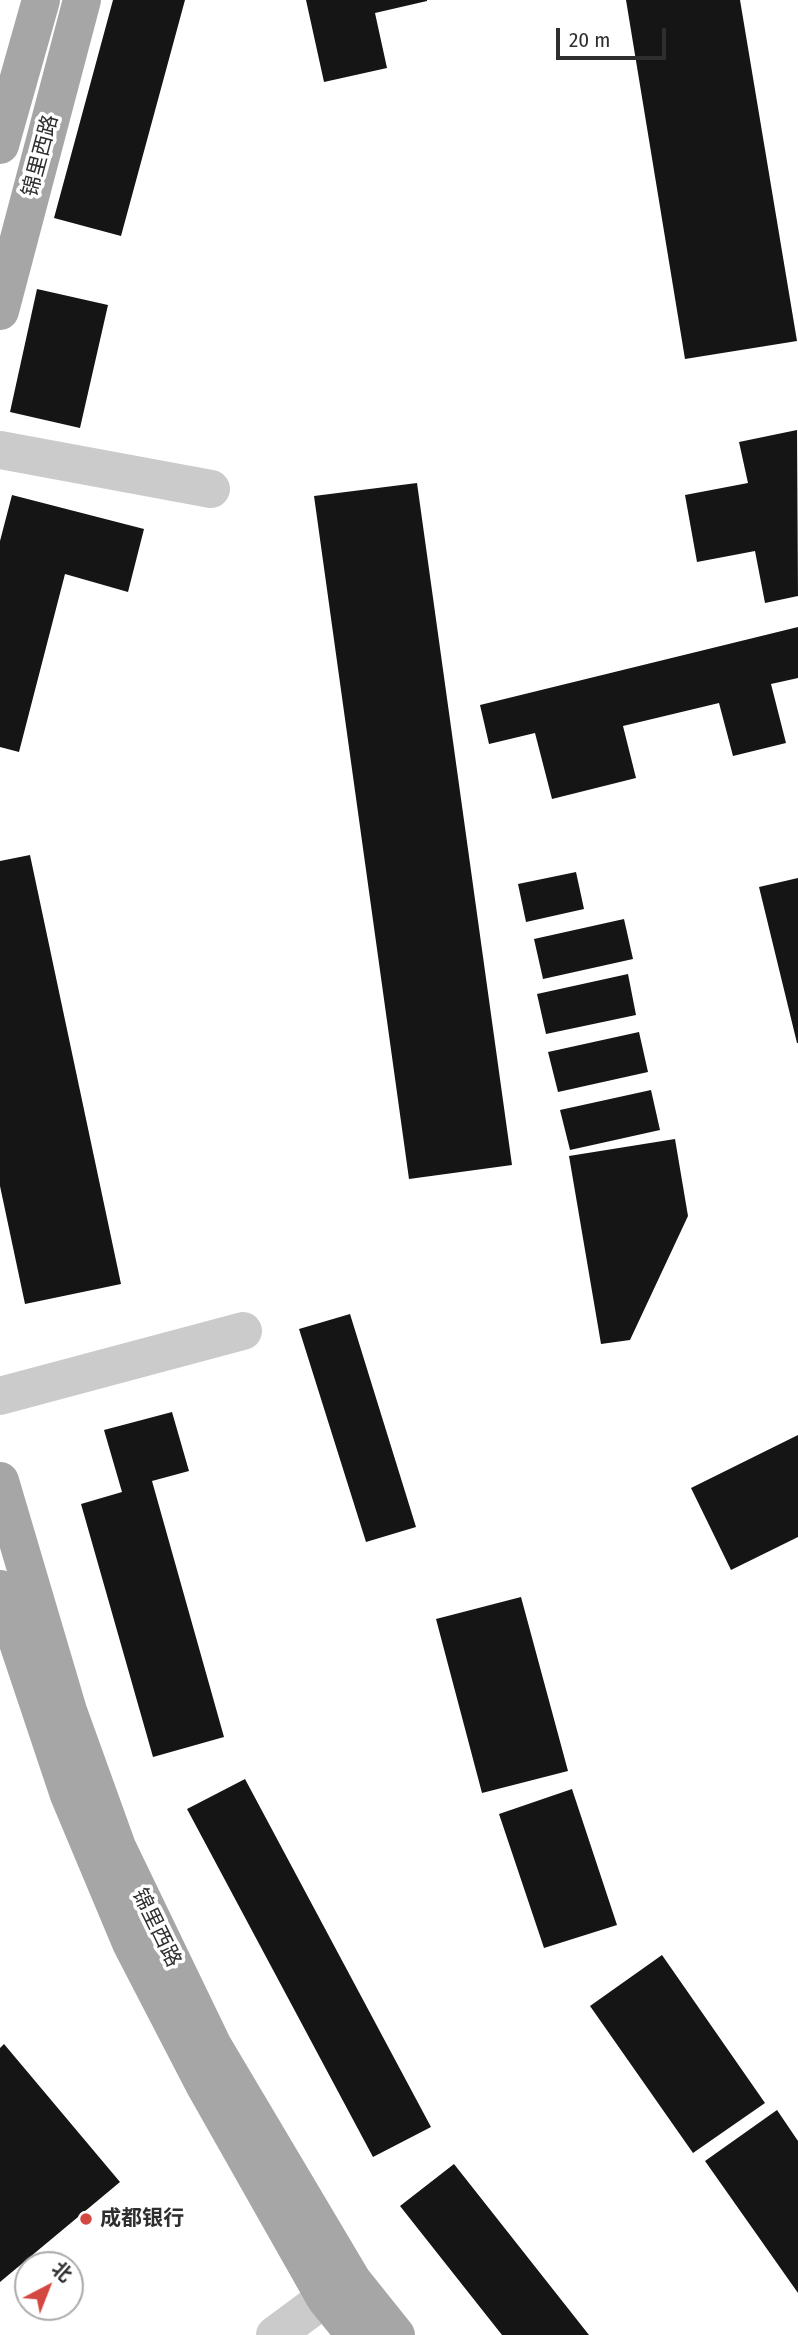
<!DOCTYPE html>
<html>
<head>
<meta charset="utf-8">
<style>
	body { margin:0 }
	#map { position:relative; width:798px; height:2335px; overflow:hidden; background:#fff; font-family:"Fira Sans Condensed","Noto Sans SC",sans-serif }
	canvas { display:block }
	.north { position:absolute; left:14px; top:2251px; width:70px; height:70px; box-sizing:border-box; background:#fff; border:2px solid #ababab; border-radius:50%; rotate:42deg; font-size:19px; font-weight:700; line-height:28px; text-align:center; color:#2e2e2e }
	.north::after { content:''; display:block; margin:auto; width:24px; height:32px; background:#d44842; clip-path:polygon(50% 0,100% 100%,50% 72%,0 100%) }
	.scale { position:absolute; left:556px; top:28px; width:110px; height:32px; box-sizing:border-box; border:4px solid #2e2e2e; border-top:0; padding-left:9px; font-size:21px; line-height:24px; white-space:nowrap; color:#2e2e2e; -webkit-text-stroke:5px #fff; paint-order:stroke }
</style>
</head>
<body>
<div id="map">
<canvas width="798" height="2335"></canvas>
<div class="north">北</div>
<div class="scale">20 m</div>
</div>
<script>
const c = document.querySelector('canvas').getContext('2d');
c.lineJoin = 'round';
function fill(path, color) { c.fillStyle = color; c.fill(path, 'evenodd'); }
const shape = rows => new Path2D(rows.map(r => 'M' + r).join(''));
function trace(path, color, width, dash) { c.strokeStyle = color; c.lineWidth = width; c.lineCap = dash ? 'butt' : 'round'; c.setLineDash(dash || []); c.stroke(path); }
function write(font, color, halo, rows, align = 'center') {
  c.font = font + ' "Fira Sans Condensed","Noto Sans SC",sans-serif'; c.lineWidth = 7; c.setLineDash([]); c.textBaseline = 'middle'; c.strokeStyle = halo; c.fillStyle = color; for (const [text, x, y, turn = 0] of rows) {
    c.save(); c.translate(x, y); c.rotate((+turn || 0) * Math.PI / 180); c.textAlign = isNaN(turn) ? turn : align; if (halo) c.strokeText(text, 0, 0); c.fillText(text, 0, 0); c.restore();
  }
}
fill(shape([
	[113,0,185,0,121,236,54,218],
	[306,0,427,0,427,1,375,13,387,68,324,82],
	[626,0,740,0,797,341,685,359],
	[37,289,108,305,80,428,10,412],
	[797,430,798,596,765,603,755,551,697,562,685,495,748,483,739,442],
	[417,483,512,1165,409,1179,314,496],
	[12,495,144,529,128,592,65,574,19,752,0,747,0,541],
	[798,627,798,678,771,684,786,743,733,756,719,703,623,726,636,778,552,799,535,733,489,744,480,705],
	[30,855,121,1284,25,1304,0,1186,0,861],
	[576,872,584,909,526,922,518,884],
	[798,878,798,1043,797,1043,759,887],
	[624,919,633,959,543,979,534,939],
	[628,974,636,1015,546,1034,537,994],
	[639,1032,648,1072,558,1092,548,1052],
	[651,1090,660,1130,570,1150,560,1110],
	[675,1139,688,1216,630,1340,601,1344,569,1156],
	[350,1314,416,1527,366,1542,299,1329],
	[172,1412,189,1471,152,1481,224,1737,153,1757,81,1504,122,1492,104,1430],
	[798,1435,798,1537,731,1570,691,1488],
	[521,1597,568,1771,482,1793,436,1619],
	[245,1779,431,2127,373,2157,187,1809],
	[572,1789,617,1925,544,1948,499,1814],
	[662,1955,765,2103,693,2153,590,2006],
	[4,2044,120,2182,0,2282,0,2048],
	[777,2110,798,2141,798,2293,705,2161],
	[454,2164,589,2335,502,2335,400,2206]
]), '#151515');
trace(shape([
	[0,450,211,489],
	[0,1396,243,1331],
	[275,2335,325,2298]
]), '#cbcbcb', 38);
trace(shape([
	[0,145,41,0],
	[0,311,82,0],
	[0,1481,68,1711,117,1847,213,2046,352,2280,396,2335],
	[0,1589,69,1795,131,1943,205,2086,325,2298,355,2335]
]), '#a6a6a6', 38);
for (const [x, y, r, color] of [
	[86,2219,7,"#d44842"]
]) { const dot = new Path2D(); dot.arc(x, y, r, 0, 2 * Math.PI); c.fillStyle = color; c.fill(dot); trace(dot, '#fff', 2.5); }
write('21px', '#2e2e2e', '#fff', [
	["锦里西路",41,156,-75],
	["锦里西路",156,1928,64]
]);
write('bold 21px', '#2e2e2e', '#fff', [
	["成都银行",100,2219]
], 'left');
</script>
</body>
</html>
